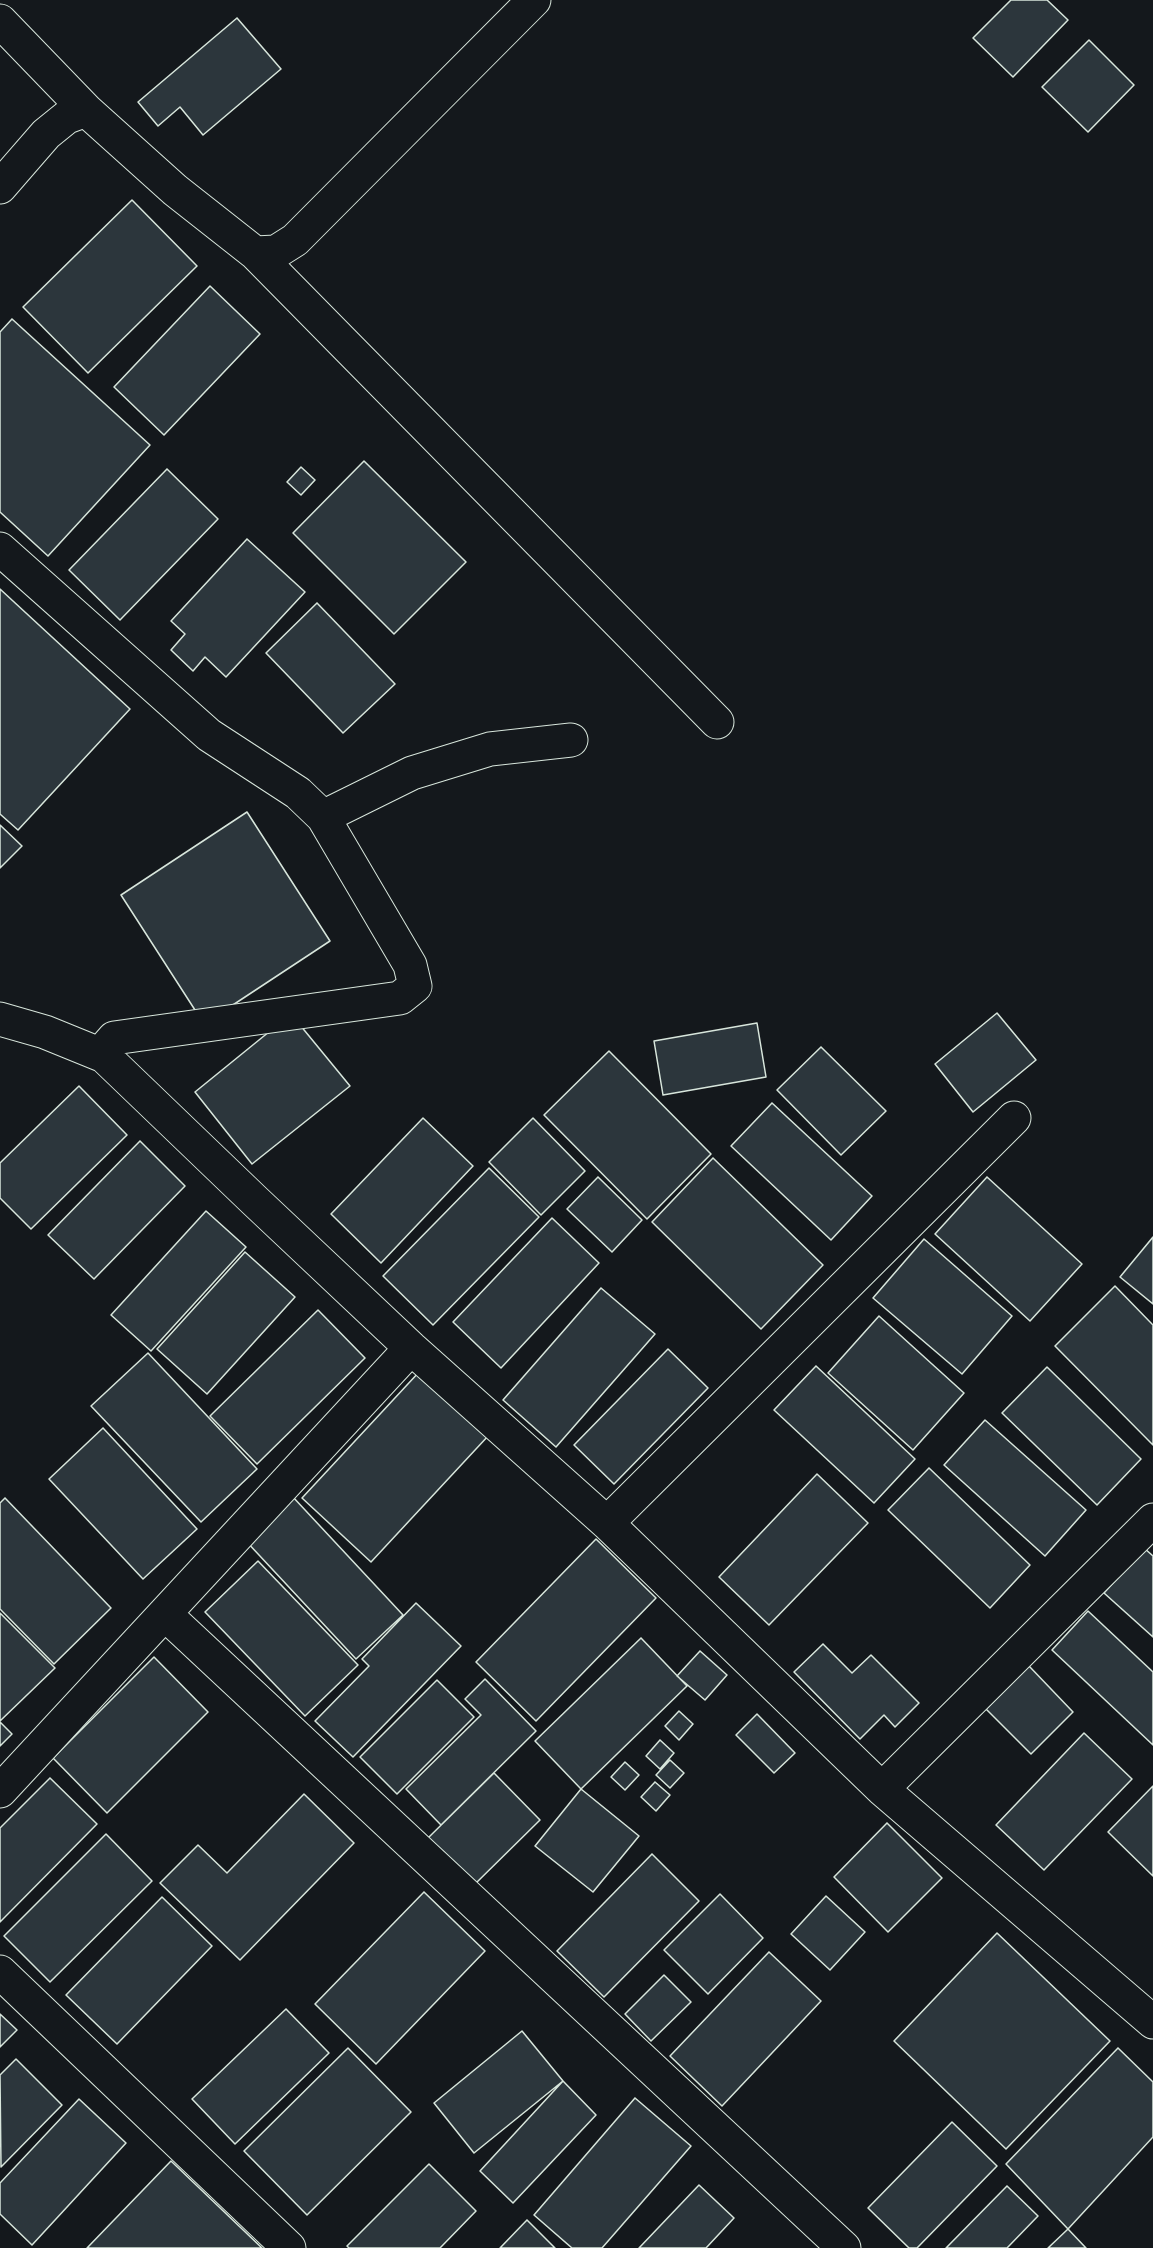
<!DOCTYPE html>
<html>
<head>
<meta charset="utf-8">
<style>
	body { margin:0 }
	canvas { display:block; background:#14181c }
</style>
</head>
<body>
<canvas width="1153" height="2248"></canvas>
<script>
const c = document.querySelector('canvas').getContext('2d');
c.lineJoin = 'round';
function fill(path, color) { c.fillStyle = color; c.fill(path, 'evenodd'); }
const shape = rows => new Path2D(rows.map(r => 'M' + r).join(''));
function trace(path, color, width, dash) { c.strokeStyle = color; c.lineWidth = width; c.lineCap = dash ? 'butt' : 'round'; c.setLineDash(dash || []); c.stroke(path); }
const building = shape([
	[1011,0,1047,0,1068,20,1013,77,973,38,1011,0],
	[237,18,281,69,203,135,180,107,158,126,138,102,237,18],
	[1089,40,1134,85,1088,132,1042,87,1089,40],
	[132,200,197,266,88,373,23,307,132,200],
	[210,286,260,334,164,435,114,387,210,286],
	[12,319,150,445,48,556,0,512,0,332,12,319],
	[364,461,466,562,394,634,293,533,364,461],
	[301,467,315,480,301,495,287,482,301,467],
	[167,469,218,519,120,620,69,570,167,469],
	[247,539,305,592,226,677,205,657,193,671,171,650,185,634,171,621,247,539],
	[0,589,130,709,18,830,0,814,0,589],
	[317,603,395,684,343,733,266,653,317,603],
	[247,812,330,941,204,1024,121,895,247,812],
	[0,825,22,846,0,868,0,825],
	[997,1013,1036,1060,973,1112,935,1064,997,1013],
	[291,1014,350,1086,252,1164,195,1092,291,1014],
	[757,1023,766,1077,663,1095,654,1041,757,1023],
	[821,1047,886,1111,841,1155,777,1090,821,1047],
	[609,1051,711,1154,647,1219,544,1115,609,1051],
	[79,1086,127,1135,31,1229,0,1198,0,1163,79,1086],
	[772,1103,872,1196,831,1240,731,1146,772,1103],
	[423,1118,473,1166,381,1263,331,1214,423,1118],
	[533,1118,585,1171,541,1215,489,1162,533,1118],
	[140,1141,185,1186,94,1279,48,1235,140,1141],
	[713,1158,823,1265,761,1329,652,1222,713,1158],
	[489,1168,539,1217,433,1325,383,1276,489,1168],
	[598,1177,642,1220,612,1252,567,1209,598,1177],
	[987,1177,1082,1264,1030,1321,935,1234,987,1177],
	[206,1211,246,1247,151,1351,111,1315,206,1211],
	[552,1218,599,1263,501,1368,453,1322,552,1218],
	[1153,1237,1153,1304,1120,1277,1153,1237],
	[924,1239,1012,1316,962,1374,873,1298,924,1239],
	[245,1252,295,1297,207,1394,157,1349,245,1252],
	[1115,1286,1153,1325,1153,1445,1055,1346,1115,1286],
	[601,1288,655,1334,556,1447,503,1400,601,1288],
	[318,1310,365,1358,257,1464,210,1416,318,1310],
	[879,1316,964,1393,913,1450,828,1373,879,1316],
	[668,1349,708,1388,614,1484,574,1445,668,1349],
	[148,1353,257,1469,201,1522,91,1406,148,1353],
	[816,1366,915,1459,874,1503,774,1410,816,1366],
	[1047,1367,1141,1459,1097,1505,1002,1413,1047,1367],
	[420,1371,489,1435,371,1562,302,1498,420,1371],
	[985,1420,1086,1510,1045,1556,944,1465,985,1420],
	[103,1428,197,1529,143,1579,49,1479,103,1428],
	[929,1468,1030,1565,990,1608,888,1510,929,1468],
	[817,1474,868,1523,769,1625,719,1577,817,1474],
	[292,1496,403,1615,356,1659,245,1540,292,1496],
	[5,1498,111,1608,54,1664,0,1609,0,1503,5,1498],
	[596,1539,656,1598,536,1721,476,1662,596,1539],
	[1144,1548,1153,1556,1153,1637,1104,1593,1144,1548],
	[258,1561,358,1665,305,1716,205,1612,258,1561],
	[416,1603,461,1646,353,1757,315,1721,369,1666,362,1659,416,1603],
	[1088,1611,1153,1672,1153,1745,1052,1650,1088,1611],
	[0,1613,55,1668,0,1721,0,1613],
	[641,1638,687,1686,581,1789,535,1741,641,1638],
	[823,1644,852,1673,871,1655,919,1703,895,1727,884,1715,860,1739,794,1672,823,1644],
	[700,1651,727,1675,705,1700,677,1676,700,1651],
	[154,1657,208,1712,107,1813,53,1758,154,1657],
	[1029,1666,1073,1712,1031,1754,986,1709,1029,1666],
	[485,1679,536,1731,441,1825,406,1789,481,1715,465,1699,485,1679],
	[437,1680,474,1717,397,1794,360,1757,437,1680],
	[679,1711,693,1724,679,1740,665,1726,679,1711],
	[757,1714,795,1753,774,1773,736,1735,757,1714],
	[0,1722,12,1734,0,1746,0,1722],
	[1084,1733,1132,1779,1044,1870,996,1825,1084,1733],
	[660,1740,674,1753,660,1769,646,1756,660,1740],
	[670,1760,684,1773,670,1788,656,1775,670,1760],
	[625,1762,639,1775,625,1790,611,1777,625,1762],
	[494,1773,540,1820,474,1885,428,1838,494,1773],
	[50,1778,97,1824,0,1922,0,1828,50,1778],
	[655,1782,670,1795,656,1811,641,1797,655,1782],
	[1153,1786,1153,1876,1108,1832,1153,1786],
	[581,1789,639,1836,593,1892,535,1846,581,1789],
	[304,1794,354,1843,240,1960,160,1883,198,1845,227,1873,304,1794],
	[887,1823,942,1878,888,1932,834,1877,887,1823],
	[106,1834,152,1881,50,1982,4,1936,106,1834],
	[652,1854,699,1901,604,1997,557,1951,652,1854],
	[424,1892,485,1951,376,2064,315,2004,424,1892],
	[720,1894,763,1938,708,1994,664,1950,720,1894],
	[826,1896,865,1932,830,1970,791,1934,826,1896],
	[162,1897,212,1946,117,2044,66,1995,162,1897],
	[997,1933,1110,2041,1006,2149,894,2041,997,1933],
	[769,1952,821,2001,722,2106,670,2056,769,1952],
	[664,1975,691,2002,651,2041,625,2014,664,1975],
	[286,2009,329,2053,235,2144,192,2099,286,2009],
	[0,2014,17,2030,0,2047,0,2014],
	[522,2031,563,2081,474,2153,434,2103,522,2031],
	[348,2048,411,2112,307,2215,244,2151,348,2048],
	[1118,2048,1153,2082,1153,2137,1068,2229,1006,2164,1118,2048],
	[16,2059,62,2105,1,2167,0,2075,16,2059],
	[563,2081,596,2115,513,2203,480,2171,563,2081],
	[635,2098,691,2146,602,2248,572,2248,534,2215,635,2098],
	[79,2099,126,2143,32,2245,0,2214,0,2183,79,2099],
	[952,2122,997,2166,917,2248,909,2248,868,2208,952,2122],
	[171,2161,262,2248,87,2248,171,2161],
	[429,2164,476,2211,440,2248,349,2248,347,2246,429,2164],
	[699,2185,734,2218,706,2248,639,2248,699,2185],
	[1007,2186,1038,2216,1007,2248,946,2248,1007,2186],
	[527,2220,555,2248,500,2248,527,2220],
	[1068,2229,1086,2248,1048,2248,1068,2229]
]);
fill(building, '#2c363c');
trace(building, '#d8e6dc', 1.5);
const minor = shape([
	[0,21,86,110],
	[0,187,46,134,67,117,86,110,175,190,255,253,276,252,295,240,534,0],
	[255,253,717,722],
	[0,549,209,735,298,793,323,817,410,965,415,986,400,998,114,1038,107,1046,104,1056],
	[323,817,412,773,490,749,571,740],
	[0,1019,45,1032,104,1056,254,1200,411,1348,607,1523,882,1789,1153,2022],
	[607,1523,1014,1118],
	[165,1614,844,2248],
	[882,1789,1153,1520],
	[0,1791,411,1348],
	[0,1972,289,2248]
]);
trace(minor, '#d8e6dc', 35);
trace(minor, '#14181c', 33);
</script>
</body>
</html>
